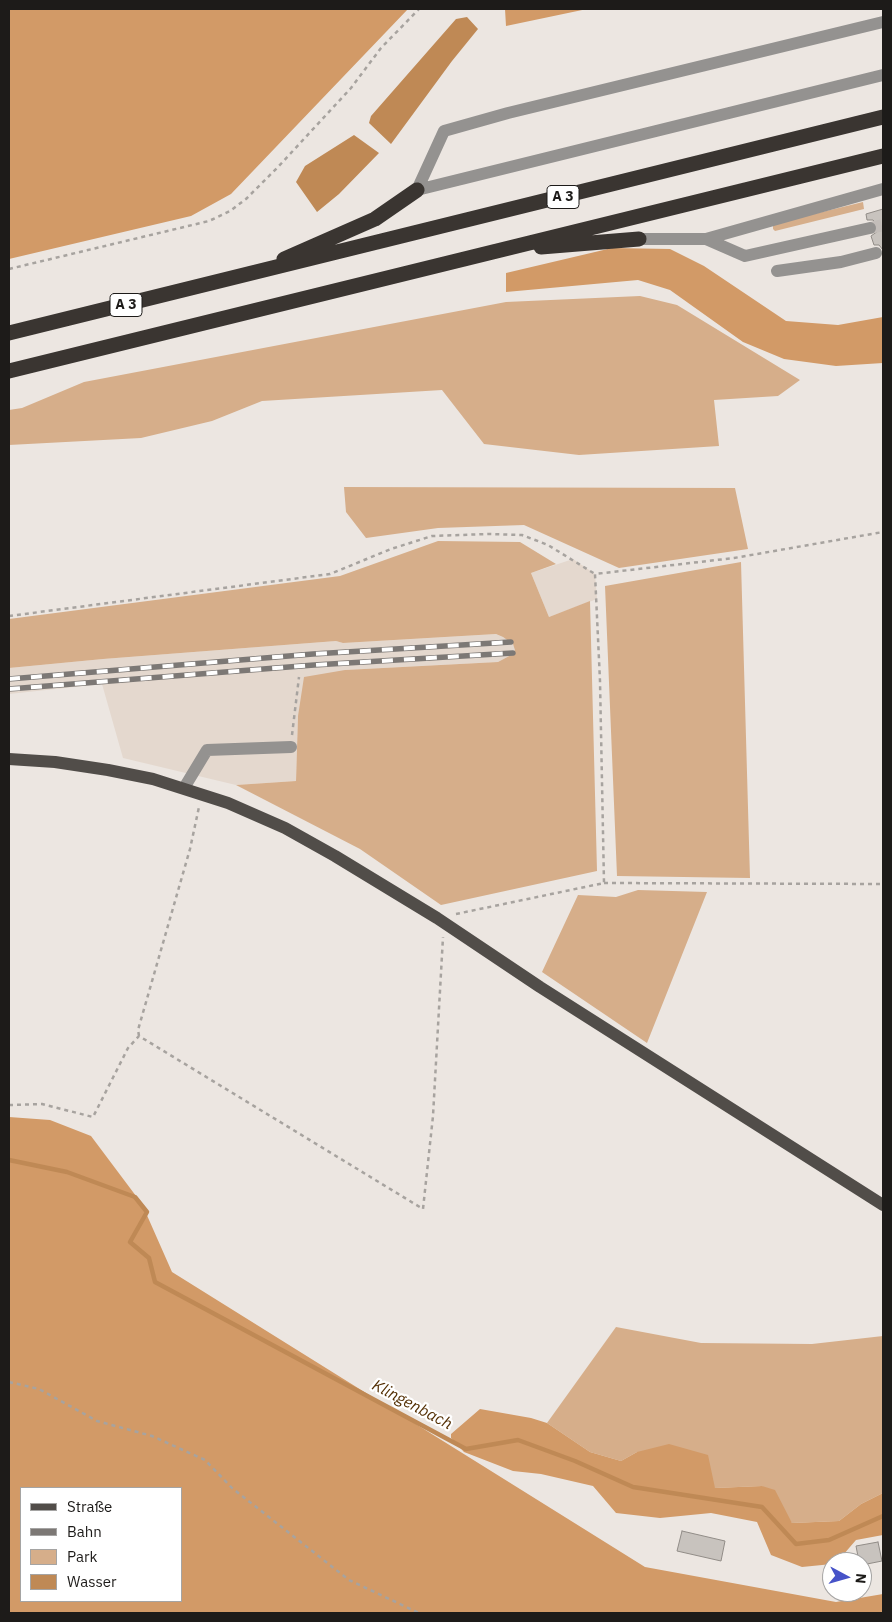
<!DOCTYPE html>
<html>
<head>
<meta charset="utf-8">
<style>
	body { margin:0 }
	#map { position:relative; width:892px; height:1622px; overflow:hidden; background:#ece6e1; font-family:"IBM Plex Sans",sans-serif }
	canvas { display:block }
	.frame { position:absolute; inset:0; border:10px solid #1d1b19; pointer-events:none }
	.legend { position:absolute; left:20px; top:1487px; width:162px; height:115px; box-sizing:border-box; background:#fff; border:1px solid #a5a4a3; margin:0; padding:6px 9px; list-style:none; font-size:15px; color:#1d1b19 }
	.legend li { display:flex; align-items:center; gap:10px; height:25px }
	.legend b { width:25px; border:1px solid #a5a4a3 }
	.north { position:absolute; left:822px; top:1552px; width:50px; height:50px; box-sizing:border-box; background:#fff; border:1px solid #a5a4a3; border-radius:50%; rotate:96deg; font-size:14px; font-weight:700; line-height:20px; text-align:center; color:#1d1b19 }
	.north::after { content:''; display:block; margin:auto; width:18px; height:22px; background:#4753c8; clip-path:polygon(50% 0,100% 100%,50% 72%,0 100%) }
</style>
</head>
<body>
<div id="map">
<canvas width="892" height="1622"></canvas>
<div class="frame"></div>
<ul class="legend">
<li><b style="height:6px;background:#514d49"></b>Straße</li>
<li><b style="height:6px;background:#7c7875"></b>Bahn</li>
<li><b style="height:14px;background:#d6ae8a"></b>Park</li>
<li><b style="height:14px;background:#bf8955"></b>Wasser</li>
</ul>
<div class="north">N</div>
</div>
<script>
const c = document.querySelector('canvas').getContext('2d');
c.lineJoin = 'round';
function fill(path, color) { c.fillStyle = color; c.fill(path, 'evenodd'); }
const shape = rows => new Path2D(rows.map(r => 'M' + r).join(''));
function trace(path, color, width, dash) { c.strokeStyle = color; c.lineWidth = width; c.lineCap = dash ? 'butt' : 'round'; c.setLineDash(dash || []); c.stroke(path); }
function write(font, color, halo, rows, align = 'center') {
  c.font = font + ' "IBM Plex Sans",sans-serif'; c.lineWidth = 4.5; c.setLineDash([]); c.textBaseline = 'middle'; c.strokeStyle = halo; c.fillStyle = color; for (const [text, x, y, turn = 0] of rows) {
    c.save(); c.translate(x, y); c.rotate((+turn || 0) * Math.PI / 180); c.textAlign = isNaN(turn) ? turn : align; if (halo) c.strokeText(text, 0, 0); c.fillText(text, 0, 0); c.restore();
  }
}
fill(shape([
	[573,559,595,574,597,599,549,617,531,573],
	[496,634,507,639,515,647,515,650,511,655,498,662,345,670,298,716,296,781,236,785,123,758,102,684,9,694,9,668,103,659,336,641,343,643]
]), '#e4d8ce');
fill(shape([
	[863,202,864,209,775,231,773,229,773,226,777,223],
	[640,296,677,305,800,380,778,396,714,400,719,446,579,455,484,444,442,390,262,401,212,421,141,438,9,445,9,410,22,408,84,382,506,302],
	[344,487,735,488,748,549,619,568,524,525,438,528,366,538,346,512],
	[438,541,520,542,556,564,531,573,549,617,590,601,597,871,441,905,360,849,236,785,296,781,298,716,304,677,345,670,498,662,511,655,515,650,513,644,503,637,496,634,343,643,336,641,103,659,9,668,9,619,340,576],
	[741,562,750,878,617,876,605,586],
	[638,890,707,892,647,1043,542,972,578,895,616,897],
	[616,1327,701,1343,812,1344,883,1336,883,1493,861,1504,839,1521,792,1523,762,1486,715,1488,637,1452,621,1461,590,1452,547,1423]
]), '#d6ae8a');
fill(shape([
	[9,9,408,9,231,194,191,216,9,259],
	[505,9,587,9,506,26],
	[612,248,670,249,704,266,786,321,838,325,883,317,883,363,836,366,784,359,743,342,670,290,638,280,506,292,506,273],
	[9,1117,50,1120,91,1136,142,1204,172,1272,645,1567,836,1602,883,1594,883,1613,9,1613],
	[181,1488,181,1601,21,1601,21,1488],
	[480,1409,531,1418,547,1423,590,1452,621,1461,637,1452,669,1444,708,1455,715,1488,762,1486,775,1490,792,1523,839,1521,861,1504,883,1493,883,1535,856,1540,837,1562,832,1562,832,1564,802,1567,771,1555,757,1522,711,1513,660,1518,616,1513,593,1486,541,1474,513,1471,464,1452,451,1438,451,1434]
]), '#d29a67');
fill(shape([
	[467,17,478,29,452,61,391,144,369,123,371,116,456,19],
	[354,135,379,153,339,194,317,212,296,182,305,166]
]), '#bf8955');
trace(shape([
	[9,1160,67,1172,135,1197,147,1212,130,1242,149,1258,155,1282,466,1449,518,1440,575,1461,633,1487,762,1507,796,1544,829,1540,883,1516]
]), '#bf8955', 4.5);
const building = shape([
	[883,209,883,250,879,245,874,245,871,236,878,231,878,226,873,220,867,220,866,214,883,209],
	[682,1531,725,1541,721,1561,677,1551,682,1531],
	[878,1542,882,1561,862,1565,862,1562,859,1562,856,1546,878,1542]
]);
fill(building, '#c8c3be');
trace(building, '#918c87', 1);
trace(shape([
	[870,228,883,225]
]), '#c3bdb9', 12, [12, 6]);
trace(shape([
	[9,269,209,221,230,211,246,199,278,167,351,88,381,48,419,9],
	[9,616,330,574,391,549,432,536,488,534,522,535,548,545,595,574],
	[292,735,299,677],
	[604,883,883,884],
	[456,914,604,883,600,681,595,574,734,558,883,532],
	[139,1036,138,1030,190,849,199,807],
	[9,1105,42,1104,93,1117,128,1048,139,1036,423,1209,433,1116,443,937],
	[9,1382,39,1389,97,1421,152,1436,205,1460,232,1488,349,1580,419,1613]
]), '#a7a39f', 2.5, [4, 4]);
trace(shape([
	[417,190,444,131,508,113,883,22],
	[417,190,883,75],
	[639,239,706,239,883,189],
	[706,239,745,256,870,228],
	[777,271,841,262,876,253],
	[184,788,207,750,291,747]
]), '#949290', 12);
trace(shape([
	[9,759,55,762,108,770,153,779,228,803,285,828,335,856,437,918,540,987,883,1205]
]), '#514d49', 12);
trace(shape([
	[541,247,639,239],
	[284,259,375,219,417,190],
	[9,333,883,117],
	[9,371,883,156]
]), '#3a3531', 15);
const rail = shape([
	[9,679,313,654,511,642],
	[9,689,314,665,513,653]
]);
trace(rail, '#7c7875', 5.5);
trace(rail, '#fff', 4, [11]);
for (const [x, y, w] of [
	[563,197,32],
	[126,305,32]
]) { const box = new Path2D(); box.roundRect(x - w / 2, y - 11.5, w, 23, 4); c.fillStyle = '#fff'; c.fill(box); trace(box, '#1d1b19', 1); }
write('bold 14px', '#1d1b19', null, [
	["A 3",563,197],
	["A 3",126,305]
]);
write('italic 16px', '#543005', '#fff', [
	["Klingenbach",412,1405,28]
]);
</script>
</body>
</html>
